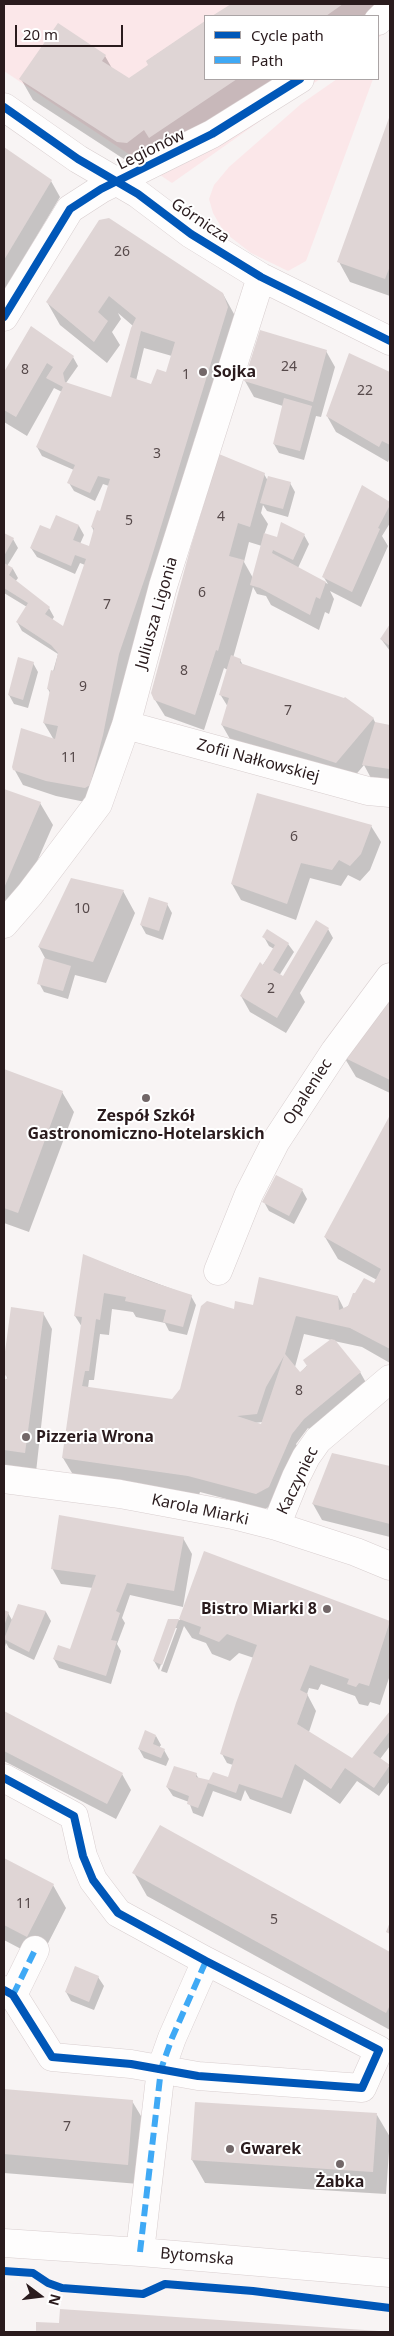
<!DOCTYPE html>
<html>
<head>
<meta charset="utf-8">
<style>
	body { margin:0 }
	#map { position:relative; width:394px; height:2336px; overflow:hidden; background:#f8f4f4; font-family:"Noto Sans",sans-serif }
	canvas { display:block }
	.frame { position:absolute; inset:0; border:5px solid #2a1b1d; pointer-events:none }
	.legend { position:absolute; left:204px; top:15px; width:175px; height:65px; box-sizing:border-box; background:#fff; border:1px solid #aaa4a5; margin:0; padding:6px 9px; list-style:none; font-size:15px; color:#2a1b1d }
	.legend li { display:flex; align-items:center; gap:10px; height:25px }
	.legend b { width:25px; border:1px solid #aaa4a5 }
	.north { position:absolute; left:15px; top:2271px; width:50px; height:50px; -webkit-text-stroke:4px #fff; paint-order:stroke; rotate:105deg; font-size:14px; font-weight:700; line-height:20px; text-align:center; color:#2a1b1d }
	.north::after { content:''; display:block; margin:auto; width:18px; height:22px; background:#2a1b1d; clip-path:polygon(50% 0,100% 100%,50% 72%,0 100%) }
	.scale { position:absolute; left:15px; top:25px; width:108px; height:22px; box-sizing:border-box; border:2px solid #2a1b1d; border-top:0; padding-left:6px; font-size:15px; line-height:18px; white-space:nowrap; color:#2a1b1d; -webkit-text-stroke:4px #fff; paint-order:stroke }
</style>
</head>
<body>
<div id="map">
<canvas width="394" height="2336"></canvas>
<div class="frame"></div>
<ul class="legend">
<li><b style="height:6px;background:#0057b8"></b>Cycle path</li>
<li><b style="height:6px;background:#3fa9f5"></b>Path</li>
</ul>
<div class="north">N</div>
<div class="scale">20 m</div>
</div>
<script>
const c = document.querySelector('canvas').getContext('2d');
c.lineJoin = 'round';
function fill(path, color) { c.fillStyle = color; c.fill(path, 'evenodd'); }
const shape = rows => new Path2D(rows.map(r => 'M' + r).join(''));
function trace(path, color, width, dash) { c.strokeStyle = color; c.lineWidth = width; c.lineCap = dash ? 'butt' : 'round'; c.setLineDash(dash || []); c.stroke(path); }
function write(font, color, halo, rows, align = 'center') {
  c.font = font + ' "Noto Sans",sans-serif'; c.lineWidth = 4; c.setLineDash([]); c.textBaseline = 'middle'; c.strokeStyle = halo; c.fillStyle = color; for (const [text, x, y, turn = 0] of rows) {
    c.save(); c.translate(x, y); c.rotate((+turn || 0) * Math.PI / 180); c.textAlign = isNaN(turn) ? turn : align; if (halo) c.strokeText(text, 0, 0); c.fillText(text, 0, 0); c.restore();
  }
}
fill(shape([
	[4,4,390,4,390,29,378,38,378,16,205,16,205,79,320,79,172,183,4,71],
	[337,79,373,79,306,261,288,271,251,253,224,232,213,213,209,199,214,185,229,167,301,104]
]), '#fbe7e9');
fill(shape([
	[233,4,381,4,364,16,215,16],
	[205,22,205,79,281,79,162,159,130,163,33,100,21,79,58,25,105,56,113,70,129,80,150,65,147,61],
	[390,118,390,296,350,282,339,262],
	[4,149,51,181,60,197,4,291,7,296,4,302],
	[74,262,223,294,234,314,239,327,203,441,195,438,95,804,56,796,23,785,13,767,54,740,44,723,50,693,48,689,58,654,22,631,17,622,27,607,4,593,4,534,13,539,18,548,7,566,13,569,18,578,15,582,49,608,54,617,52,620,64,627,85,565,80,563,75,574,37,557,31,548,51,531,56,517,79,526,84,535,80,544,90,548,94,532,92,527,101,513,109,486,103,484,95,501,74,491,69,483,74,470,42,456,37,447,62,392,54,388,27,436,4,422,4,374,31,327,73,357,78,366,66,383,112,399,133,326,118,313,121,319,112,332,120,345,107,363,60,325,47,302],
	[144,348,172,356,167,373,152,386,136,381],
	[326,351,335,367,321,417,316,416,304,460,279,453,274,444,283,406,254,397,245,381],
	[350,355,390,375,390,457,388,462,336,432,327,416],
	[264,474,268,481,290,483,295,492,288,517,267,511,263,505,261,513,268,524,264,535,277,539,304,535,309,544,298,568,328,584,323,576,362,487,390,503,390,523,382,536,388,546,361,607,330,591,334,599,329,614,325,612,319,630,271,605,266,596,257,594,253,587,233,658,240,660,243,665,373,718,376,724,390,726,390,783,372,780,364,765,348,784,234,746,222,725,228,707,220,694,228,670,224,668,204,730,165,716,155,700,167,637],
	[249,542,262,546,253,578,244,562],
	[390,626,390,651,381,639],
	[33,663,38,672,28,708,14,704,9,695],
	[4,791,40,803,53,825,11,921,4,919],
	[371,826,381,842,370,870,360,881,348,875,341,886,310,878,296,920,241,900,232,884],
	[123,891,135,913,106,983,75,975,68,999,44,992,39,983,45,958,39,947],
	[167,904,172,913,163,940,146,934,141,925],
	[328,929,333,938,300,993,305,1002,286,1033,250,1012,241,996,274,949,269,946,264,937,288,944,294,952,279,976,287,980],
	[390,993,390,1093,356,1077,344,1057],
	[4,1070,62,1092,74,1112,29,1232,4,1223],
	[390,1118,390,1363,362,1347,334,1341,360,1372,369,1388,314,1434,308,1428,296,1444,300,1451,278,1502,265,1509,200,1492,199,1495,75,1478,63,1458,82,1327,75,1316,84,1256,191,1296,196,1305,187,1335,169,1331,165,1323,136,1317,133,1312,112,1309,109,1335,100,1334,94,1380,89,1380,88,1388,173,1400,235,1311,338,1297,344,1309,374,1285,377,1280,338,1259,325,1237],
	[304,1334,331,1340,300,1373,295,1367],
	[263,1422,262,1426,254,1423],
	[302,1190,307,1199,294,1224,269,1211,264,1202],
	[12,1308,43,1313,52,1329,36,1472,4,1468,4,1381,8,1380,4,1368],
	[333,1454,390,1467,390,1537,322,1520,313,1504],
	[183,1538,192,1554,183,1607,130,1595,122,1618,125,1623,117,1644,121,1651,111,1684,59,1668,54,1659,71,1650,93,1588,61,1584,52,1568],
	[205,1553,390,1622,390,1675,380,1705,370,1702,368,1706,359,1704,355,1696,321,1684,318,1690,309,1688,307,1694,316,1711,309,1732,352,1761,390,1713,390,1746,380,1759,390,1768,390,1781,379,1796,357,1781,340,1804,304,1779,291,1814,250,1799,245,1790,241,1801,213,1791,203,1817,193,1813,189,1802,173,1796,167,1787,196,1774,199,1779,209,1782,228,1779,233,1765,227,1763,222,1754,254,1658,239,1653,230,1661,212,1654,206,1643,192,1638,184,1626,167,1673,161,1671,177,1628,174,1628,159,1670,154,1661,168,1621,180,1620],
	[19,1605,46,1612,51,1621,34,1660,9,1648,6,1643,4,1650,4,1611,8,1613,12,1620],
	[4,1713,122,1774,131,1790,116,1819,4,1761],
	[156,1736,161,1745,159,1748,164,1750,169,1759,166,1766,144,1758,139,1749],
	[160,1827,390,1954,390,2030,147,1896,134,1873],
	[4,1860,53,1885,66,1908,40,1959,4,1940],
	[98,1977,104,1986,94,2010,71,2001,66,1992],
	[4,2091,132,2101,144,2121,139,2184,4,2173],
	[377,2115,390,2137,386,2194,205,2183,192,2160],
	[62,2310,382,2332,37,2332,37,2323,61,2325]
]), '#0003');
fill(shape([
	[231,4,343,4,326,16,212,16],
	[205,21,205,79,237,79,149,138,144,130,127,143,117,142,19,79,58,23,106,55,102,61,129,78,148,65,146,61],
	[390,115,390,266,385,279,337,262],
	[4,147,52,180,4,260],
	[109,218,223,293,228,307,148,569,119,654,103,735,90,785,85,788,46,781,13,770,12,767,21,728,55,739,58,726,43,723,50,690,47,689,51,670,54,671,58,653,51,645,16,622,28,603,4,588,4,563,13,568,9,575,50,607,45,614,63,626,86,559,75,555,71,566,30,548,40,525,50,529,56,515,79,525,73,540,89,546,94,528,91,527,97,510,100,511,110,479,98,476,90,493,67,483,75,465,36,447,63,387,46,378,53,367,47,363,16,417,4,410,4,372,31,326,74,356,63,373,65,382,111,397,131,328,136,318,109,296,98,312,108,321,94,342,46,302,99,220],
	[141,331,175,342,166,372,157,369,151,384,130,377],
	[260,330,327,350,313,402,244,381],
	[349,353,390,372,390,445,382,441,379,447,326,416],
	[284,398,312,406,300,451,273,444],
	[219,454,265,473,250,527,238,523,229,556,244,560,218,651,216,650,195,715,154,700,151,693,191,546],
	[268,476,291,482,283,509,260,503],
	[362,485,390,502,390,505,378,528,380,529,352,592,322,577],
	[281,522,305,534,293,560,273,550,272,553,326,582,320,599,316,597,310,615,260,588,250,585,264,533,277,537],
	[4,533,14,538,4,556],
	[390,624,390,646,380,639],
	[231,655,241,659,240,663,344,698,345,697,374,718,336,763,221,725,229,698,219,695],
	[18,657,34,662,23,700,8,695],
	[375,722,390,725,390,769,362,765],
	[4,789,41,802,4,888],
	[257,793,372,825,361,854,350,866,339,860,332,870,301,863,287,904,231,884],
	[71,878,124,890,93,962,38,947],
	[149,897,168,903,159,931,140,925],
	[316,920,329,928,277,1018,240,996,260,962,263,965,275,945,262,937,267,929,289,943,273,970,283,976],
	[44,958,71,966,63,991,37,984],
	[390,990,390,1080,343,1057],
	[4,1069,63,1091,18,1213,4,1208],
	[390,1115,390,1349,350,1328,296,1316,285,1354,300,1372,307,1366,303,1360,331,1339,335,1340,361,1372,304,1419,292,1434,269,1487,256,1494,188,1476,62,1458,82,1317,74,1316,83,1254,149,1281,192,1295,183,1327,163,1322,166,1310,125,1301,126,1297,104,1293,100,1320,96,1319,89,1371,85,1371,82,1386,172,1399,180,1389,201,1306,207,1301,234,1309,235,1301,253,1305,259,1277,338,1296,339,1310,348,1306,353,1293,355,1293,364,1278,374,1283,381,1269,324,1237],
	[284,1356,261,1424,237,1416,257,1414,266,1387],
	[276,1175,303,1189,289,1216,262,1202],
	[11,1307,44,1312,25,1453,4,1450,4,1380,8,1378,4,1374,4,1359],
	[332,1453,390,1466,390,1524,312,1504],
	[59,1515,184,1537,174,1591,127,1583,116,1611,120,1613,111,1640,117,1641,106,1676,53,1659,58,1645,70,1649,96,1575,51,1569],
	[204,1551,390,1621,369,1686,359,1683,356,1687,347,1684,349,1679,310,1665,300,1690,308,1694,297,1724,352,1758,390,1711,390,1731,373,1753,390,1765,374,1788,345,1768,331,1789,295,1764,282,1798,239,1784,236,1793,208,1783,198,1808,187,1804,189,1796,166,1787,174,1766,197,1773,196,1777,209,1780,213,1772,228,1777,234,1759,220,1754,236,1703,257,1645,227,1634,219,1642,199,1634,201,1627,179,1619],
	[18,1604,46,1611,29,1652,4,1639],
	[4,1610,9,1612,4,1626],
	[168,1619,179,1619,162,1665,153,1661],
	[4,1711,123,1773,107,1804,4,1751],
	[145,1730,156,1735,153,1744,165,1749,161,1758,138,1749],
	[160,1825,390,1952,390,2005,386,2013,132,1873],
	[4,1858,54,1884,27,1937,4,1925],
	[390,1922,390,1934,386,1932],
	[75,1966,99,1976,89,2002,65,1992],
	[4,2089,133,2100,128,2165,4,2154],
	[195,2102,377,2113,373,2172,191,2160],
	[60,2309,379,2331,379,2332,36,2332,36,2322,59,2323]
]), '#dfd5d5');
const minor = shape([
	[378,21,390,9],
	[4,107,78,159,138,194,191,234,261,277,390,341],
	[4,317,70,209,101,189,212,134,300,79],
	[126,725,368,791,390,793],
	[4,924,30,894,98,804,126,725,163,586,261,277],
	[218,1271,249,1194,276,1141,335,1051,390,977],
	[4,1479,120,1494,233,1515,276,1526,356,1552,390,1566],
	[276,1526,296,1477,306,1457,318,1440,390,1379],
	[4,1778,74,1816,83,1856,93,1880,118,1913,206,1961,379,2050,362,2088,198,2076,131,2064,52,2057,13,1995,4,1990],
	[13,1995,35,1950],
	[4,2243,140,2252,390,2273],
	[140,2252,161,2069,172,2038,206,1961]
]);
trace(minor, '#d8cecf', 29);
trace(minor, '#fefdfd', 28);
trace(shape([
	[13,1995,35,1950],
	[140,2252,161,2069,172,2038,206,1961]
]), '#3fa9f5', 6, [12, 6]);
trace(shape([
	[4,107,78,159,138,194,191,234,261,277,390,341],
	[4,317,70,209,101,189,212,134,300,79],
	[4,1778,74,1816,83,1856,93,1880,118,1913,206,1961,379,2050,362,2088,198,2076,131,2064,52,2057,13,1995,4,1990],
	[4,2271,33,2273,48,2283,62,2288,143,2294,165,2284,253,2291,390,2308]
]), '#0057b8', 8);
for (const [x, y, r, color] of [
	[203,372,5,"#726768"],
	[146,1098,5,"#726768"],
	[26,1437,5,"#726768"],
	[327,1609,5,"#726768"],
	[230,2149,5,"#726768"],
	[340,2164,5,"#726768"]
]) { const dot = new Path2D(); dot.arc(x, y, r, 0, 2 * Math.PI); c.fillStyle = color; c.fill(dot); trace(dot, '#fff', 2); }
write('14px', '#574a4b', null, [
	["26",122,252],
	["24",289,367],
	["8",25,370],
	["1",186,375],
	["22",365,391],
	["3",157,454],
	["4",221,517],
	["5",129,521],
	["6",202,593],
	["7",107,605],
	["8",184,671],
	["9",83,687],
	["7",288,711],
	["11",69,758],
	["6",294,837],
	["10",82,909],
	["2",271,989],
	["8",299,1391],
	["11",24,1904],
	["5",274,1920],
	["7",67,2127]
]);
write('16px', '#2a1b1d', '#fff', [
	["Legionów",151,150,-26],
	["Górnicza",200,221,34],
	["Juliusza Ligonia",157,613,-74],
	["Zofii Nałkowskiej",258,761,15],
	["Opaleniec",308,1092,-57],
	["Kaczyniec",298,1481,-64],
	["Karola Miarki",200,1510,12],
	["Bytomska",197,2257,5]
]);
write('bold 16px', '#2a1b1d', '#fff', [
	["Sojka",213,372],
	["Zespół Szkół",146,1116,"center"],
	["Gastronomiczno-Hotelarskich",146,1134,"center"],
	["Pizzeria Wrona",36,1437],
	["Bistro Miarki 8",317,1609,"right"],
	["Gwarek",240,2149],
	["Żabka",340,2182,"center"]
], 'left');
</script>
</body>
</html>
